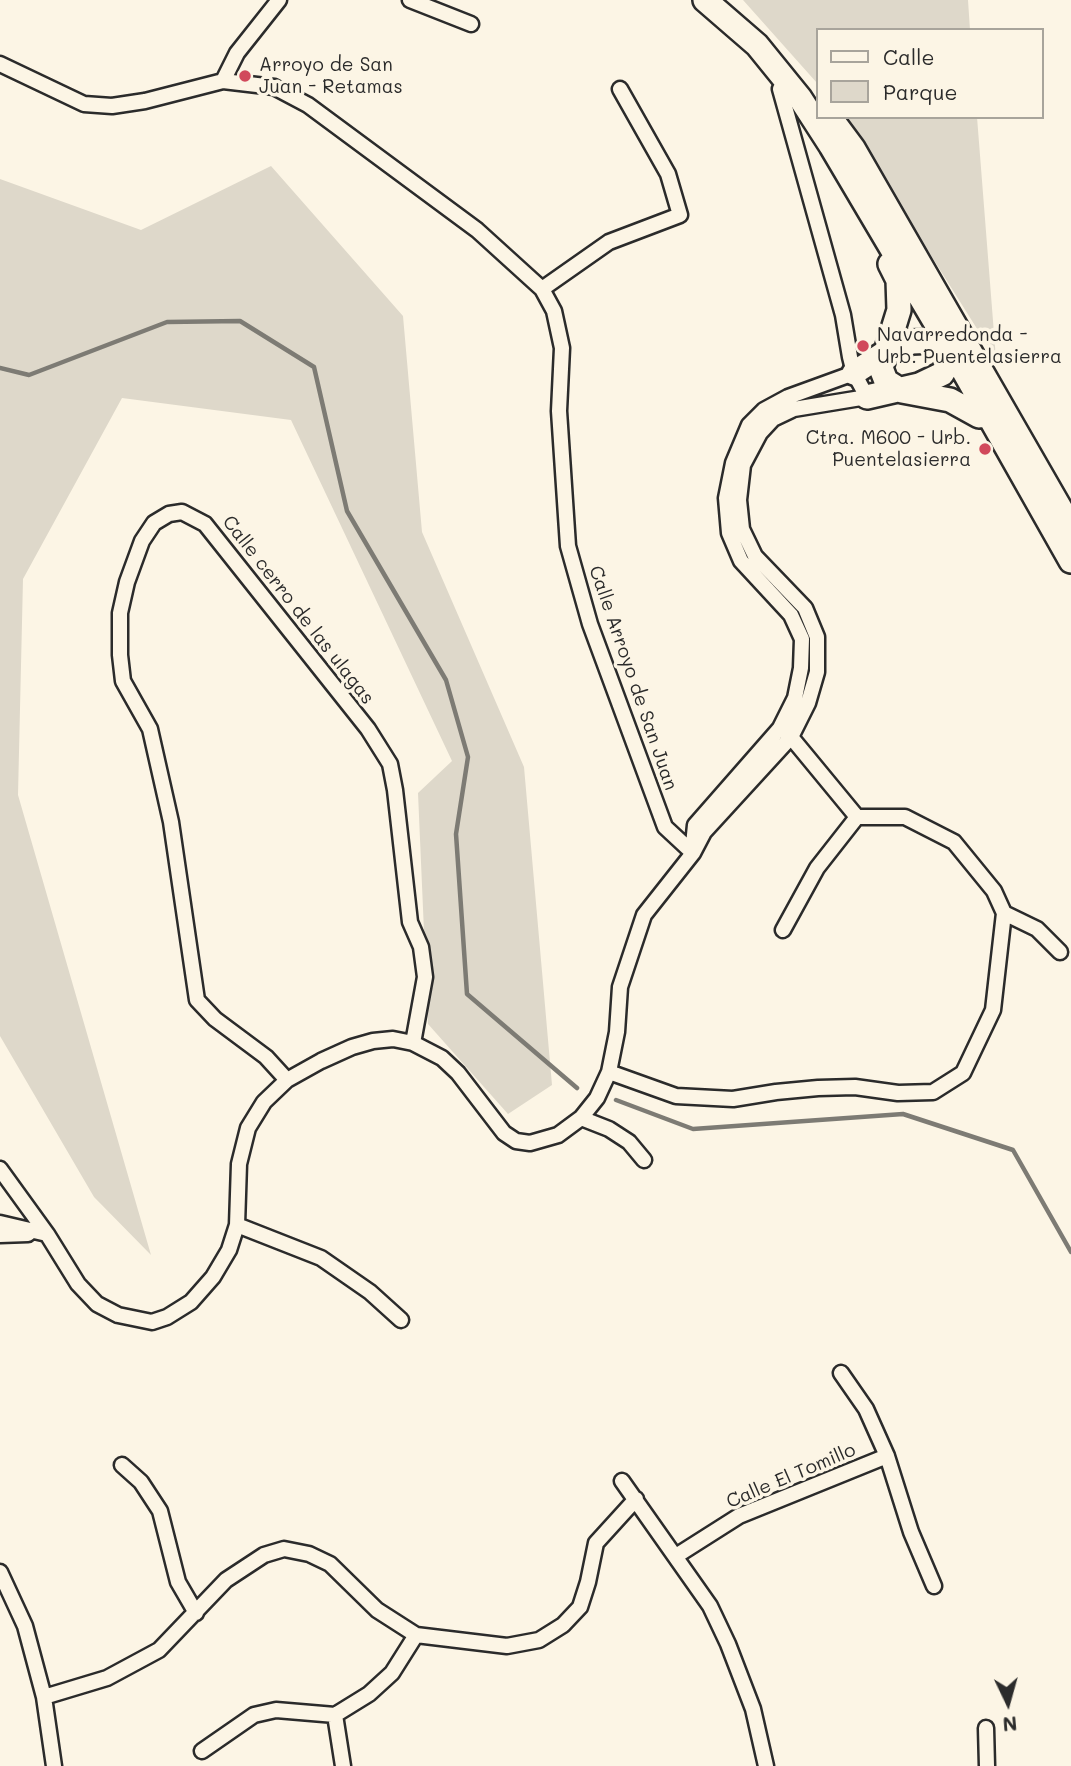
<!DOCTYPE html>
<html>
<head>
<meta charset="utf-8">
<style>
	body { margin:0 }
	#map { position:relative; width:1071px; height:1766px; overflow:hidden; background:#fcf5e5; font-family:Mali,sans-serif }
	canvas { display:block }
	.legend { position:absolute; left:816px; top:28px; width:228px; height:91px; box-sizing:border-box; background:#fcf5e5; border:2px solid #a8a49b; margin:0; padding:9px 12px; list-style:none; font-size:21px; color:#2b2b2b }
	.legend li { display:flex; align-items:center; gap:14px; height:35px }
	.legend b { width:35px; border:2px solid #a8a49b }
	.north { position:absolute; left:973px; top:1668px; width:70px; height:70px; -webkit-text-stroke:5px #fcf5e5; paint-order:stroke; rotate:175deg; font-size:19px; font-weight:700; line-height:28px; text-align:center; color:#2b2b2b }
	.north::after { content:''; display:block; margin:auto; width:24px; height:32px; background:#2b2b2b; clip-path:polygon(50% 0,100% 100%,50% 72%,0 100%) }
</style>
</head>
<body>
<div id="map">
<canvas width="1071" height="1766"></canvas>
<ul class="legend">
<li><b style="height:9px;background:#fcf5e5"></b>Calle</li>
<li><b style="height:19px;background:#ded8ca"></b>Parque</li>
</ul>
<div class="north">N</div>
</div>
<script>
const c = document.querySelector('canvas').getContext('2d');
c.lineJoin = 'round';
function fill(path, color) { c.fillStyle = color; c.fill(path, 'evenodd'); }
const shape = rows => new Path2D(rows.map(r => 'M' + r).join(''));
function trace(path, color, width, dash) { c.strokeStyle = color; c.lineWidth = width; c.lineCap = dash ? 'butt' : 'round'; c.setLineDash(dash || []); c.stroke(path); }
function write(font, color, halo, rows, align = 'center') {
  c.font = font + ' Mali,sans-serif'; c.lineWidth = 7; c.setLineDash([]); c.textBaseline = 'middle'; c.strokeStyle = halo; c.fillStyle = color; for (const [text, x, y, turn = 0] of rows) {
    c.save(); c.translate(x, y); c.rotate((+turn || 0) * Math.PI / 180); c.textAlign = isNaN(turn) ? turn : align; if (halo) c.strokeText(text, 0, 0); c.fillText(text, 0, 0); c.restore();
  }
}
fill(shape([
	[743,0,968,0,970,30,817,30,817,83],
	[844,117,977,117,996,359],
	[271,166,403,316,422,532,524,767,552,1085,508,1114,428,1024,418,793,452,761,291,420,122,398,23,579,18,795,151,1255,94,1197,0,1036,0,179,141,230]
]), '#ded8ca');
trace(shape([
	[0,368,29,375,167,322,240,321,314,367,347,511,446,680,468,757,456,834,467,994,577,1088],
	[616,1100,693,1129,903,1114,1013,1150,1071,1252]
]), '#7d7b74', 4.5);
const minor = shape([
	[410,0,471,24],
	[0,64,84,104,112,106,145,101,223,81,274,87,308,105,477,230,542,289,554,311,562,348,559,411,568,546,590,624,665,827,693,853],
	[223,81,237,53,279,0],
	[542,289,609,242,680,215,668,174,620,89],
	[693,845,695,825,780,728,795,698,801,668,802,639,791,615,741,561,729,533,726,498,733,463,749,425,764,410,788,397,854,373],
	[1004,913,1037,929,1060,952],
	[783,930,817,868,857,817],
	[609,1072,676,1096,733,1099,776,1092,818,1088,855,1087,898,1093,933,1092,963,1073,993,1010,1004,913,994,891,954,842,905,817,857,817,791,737,780,728],
	[287,1080,266,1057,215,1019,197,1000,171,822,150,729,123,681,120,655,120,613,127,582,142,541,154,523,169,514,182,512,205,524,368,729,390,764,395,790,410,922,421,947,425,977,413,1043],
	[581,1118,609,1129,629,1142,644,1160],
	[0,1169,47,1234,78,1284,97,1304,118,1315,152,1322,167,1317,191,1302,213,1277,229,1250,237,1225,239,1164,248,1128,264,1102,287,1080,321,1061,352,1047,373,1041,393,1039,413,1043,442,1058,458,1073,504,1133,516,1141,530,1143,558,1135,581,1118,597,1098,609,1072,617,1032,620,987,644,915,693,853,704,832,791,737,808,703,817,672,817,637,805,608,755,556,742,529,739,500,743,465,760,433,773,419,794,409,867,397,854,373,850,357,843,315,780,89],
	[0,1223,47,1234],
	[237,1225,321,1258,370,1292,401,1320],
	[0,1235,28,1234],
	[841,1373,866,1409,887,1456,911,1532,934,1586],
	[122,1465,141,1482,160,1511,178,1582,196,1613],
	[622,1481,710,1606,728,1644,753,1709,766,1766],
	[676,1556,739,1516,887,1456],
	[0,1572,25,1626,44,1697,54,1766],
	[44,1697,107,1678,159,1650,226,1580,264,1555,284,1549,309,1554,330,1564,377,1610,416,1635,507,1646,539,1640,563,1625,580,1607,588,1582,596,1543,636,1499],
	[335,1715,343,1766],
	[986,1728,987,1766],
	[202,1751,254,1715,276,1710,335,1715,369,1694,392,1673,416,1635]
]);
const trunk = shape([
	[705,0,757,45,800,98,831,146,954,354,1071,561],
	[830,117,853,148,1071,527],
	[890,264,898,280,899,310,881,368,886,381,902,391,950,400,979,416],
	[854,373,886,352,912,342,936,341,953,353],
	[867,397,919,385,942,374,954,354]
]);
trace(minor, '#2b2b2b', 19);
trace(trunk, '#2b2b2b', 28);
trace(minor, '#fcf5e5', 14);
trace(trunk, '#fcf5e5', 23);
for (const [x, y, r, color] of [
	[245,76,7,"#d1495b"],
	[863,346,7,"#d1495b"],
	[985,449,7,"#d1495b"]
]) { const dot = new Path2D(); dot.arc(x, y, r, 0, 2 * Math.PI); c.fillStyle = color; c.fill(dot); trace(dot, '#fcf5e5', 2.5); }
write('19px', '#2b2b2b', '#fcf5e5', [
	["Arroyo de San",259,65],
	["Juan - Retamas",259,87],
	["Navarredonda -",877,335],
	["Urb. Puentelasierra",877,357],
	["Ctra. M600 - Urb.",971,438,"right"],
	["Puentelasierra",971,460,"right"]
], 'left');
write('19px', '#2b2b2b', '#fcf5e5', [
	["Calle cerro de las ulagas",298,610,52],
	["Calle Arroyo de San Juan",633,678,71],
	["Calle El Tomillo",791,1476,-23]
]);
</script>
</body>
</html>
